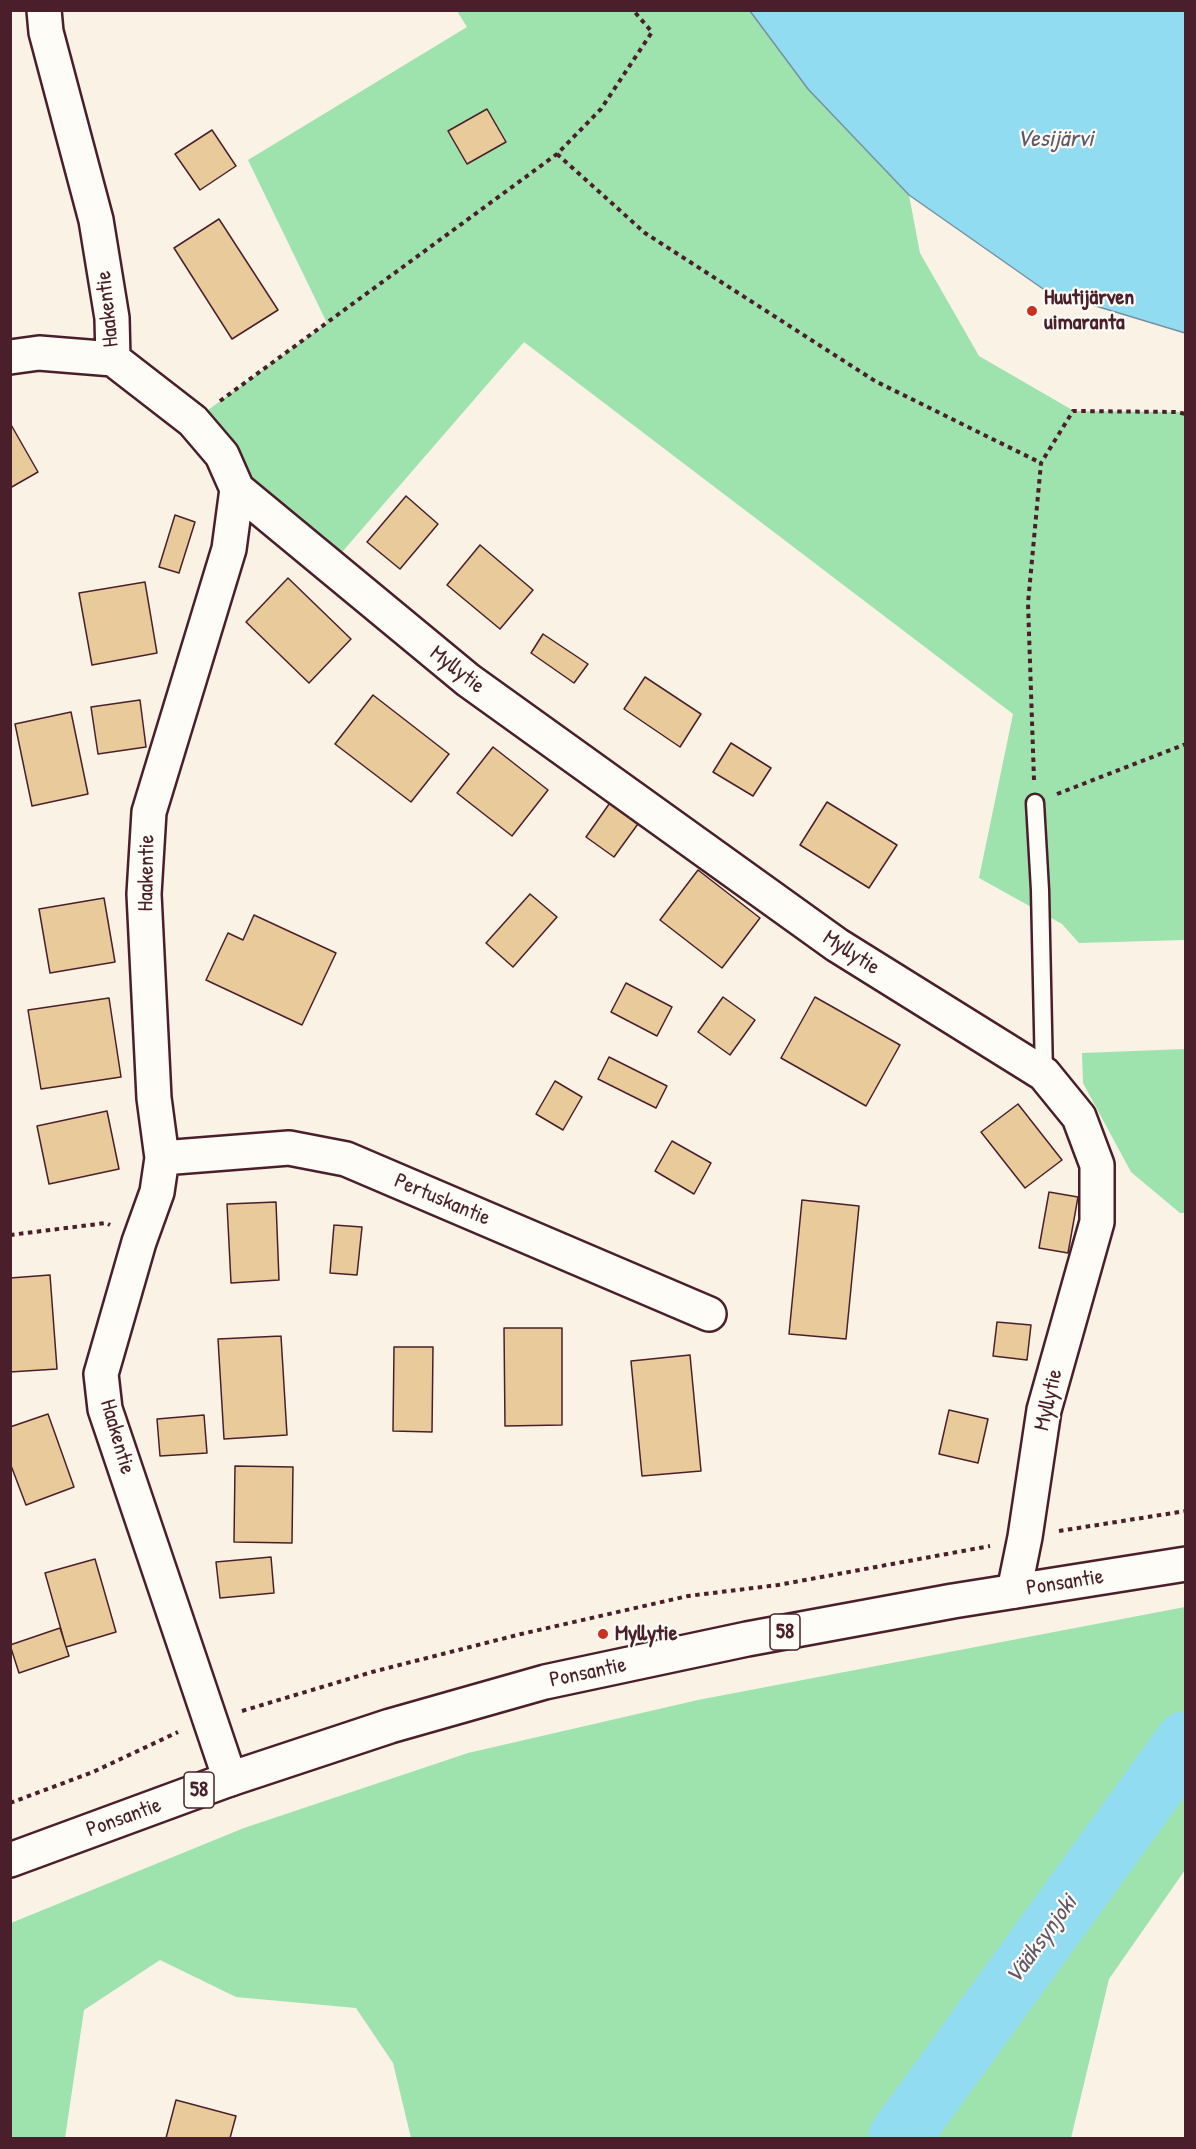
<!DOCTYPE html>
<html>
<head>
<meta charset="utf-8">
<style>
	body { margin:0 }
	#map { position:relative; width:1196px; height:2149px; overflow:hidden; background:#f9f2e5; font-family:"Patrick Hand",sans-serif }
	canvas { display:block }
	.frame { position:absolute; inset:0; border:12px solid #4a1f2b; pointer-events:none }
</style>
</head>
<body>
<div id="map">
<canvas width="1196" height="2149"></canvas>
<div class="frame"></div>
</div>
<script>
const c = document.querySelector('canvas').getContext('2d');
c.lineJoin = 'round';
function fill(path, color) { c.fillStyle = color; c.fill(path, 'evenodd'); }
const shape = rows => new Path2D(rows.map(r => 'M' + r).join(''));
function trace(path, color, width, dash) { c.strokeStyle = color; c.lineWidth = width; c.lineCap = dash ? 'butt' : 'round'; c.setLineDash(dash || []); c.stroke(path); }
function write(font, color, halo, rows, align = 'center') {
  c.font = font + ' "Patrick Hand",sans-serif'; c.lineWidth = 4.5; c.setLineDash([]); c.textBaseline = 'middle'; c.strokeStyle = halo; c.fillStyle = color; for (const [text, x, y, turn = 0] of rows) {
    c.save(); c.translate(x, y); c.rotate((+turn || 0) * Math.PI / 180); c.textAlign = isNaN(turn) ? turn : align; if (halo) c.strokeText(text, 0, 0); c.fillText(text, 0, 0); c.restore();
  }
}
fill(shape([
	[457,11,750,11,808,89,909,195,920,253,979,356,1074,411,1185,412,1185,940,1079,943,1062,924,979,878,1013,714,524,342,330,566,193,421,327,323,248,160,467,27],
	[1185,1049,1186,1213,1180,1213,1131,1172,1083,1083,1082,1053],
	[1185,1607,1185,1870,1109,1979,1071,2138,411,2138,393,2063,356,2008,236,1997,160,1960,84,2010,65,2138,11,2138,11,1923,244,1828,468,1753,698,1700]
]), '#9ee2ae');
const water = shape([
	[750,11,1185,11,1185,333,1046,291,909,195,808,89,750,11]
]);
fill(water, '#92dcf2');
trace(water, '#7590a2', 1.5);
trace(shape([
	[899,2138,1186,1742]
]), '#92dcf2', 62);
const building = shape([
	[487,109,506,142,467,164,448,131,487,109],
	[212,130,236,166,200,190,175,154,212,130],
	[219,219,278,310,232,339,174,248,219,219],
	[10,423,38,472,10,488,10,423],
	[406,496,438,524,400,569,367,542,406,496],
	[175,515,195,522,179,573,159,567,175,515],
	[480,545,533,590,500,629,447,585,480,545],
	[288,578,351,639,309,683,246,622,288,578],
	[145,582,157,653,92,665,79,593,145,582],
	[543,634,588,664,574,683,531,653,543,634],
	[645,677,701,714,680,747,624,709,645,677],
	[373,695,449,754,411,802,335,744,373,695],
	[140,700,146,747,98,754,91,707,140,700],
	[71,712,88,794,32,806,15,724,71,712],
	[731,743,771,768,753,796,713,772,731,743],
	[493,747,548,790,512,836,457,793,493,747],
	[614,797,643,817,614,857,586,837,614,797],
	[827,802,897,845,869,888,800,845,827,802],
	[698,870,760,918,722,968,660,920,698,870],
	[530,894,557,917,513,967,486,943,530,894],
	[104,898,115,962,50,973,39,909,104,898],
	[254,915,336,953,302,1025,206,980,228,933,243,940,254,915],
	[626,983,672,1007,657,1036,611,1012,626,983],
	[723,997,755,1020,730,1055,698,1032,723,997],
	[815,997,900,1045,866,1106,781,1058,815,997],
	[109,998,121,1077,41,1089,28,1010,109,998],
	[609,1057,667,1086,656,1108,598,1079,609,1057],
	[555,1081,582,1097,563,1130,536,1114,555,1081],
	[1018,1104,1062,1160,1025,1188,981,1132,1018,1104],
	[107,1111,119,1169,49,1184,37,1126,107,1111],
	[672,1141,711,1163,694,1194,655,1171,672,1141],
	[1049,1192,1078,1197,1068,1253,1039,1248,1049,1192],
	[802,1200,859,1206,846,1339,789,1334,802,1200],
	[276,1202,279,1280,231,1283,227,1204,276,1202],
	[334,1225,362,1227,357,1275,330,1273,334,1225],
	[50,1275,57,1369,10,1372,10,1278,50,1275],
	[997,1322,1031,1325,1027,1360,993,1356,997,1322],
	[504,1328,562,1328,562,1425,505,1426,504,1328],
	[281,1336,287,1435,224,1439,218,1339,281,1336],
	[394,1347,433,1347,432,1432,393,1431,394,1347],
	[690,1355,701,1471,642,1476,631,1361,690,1355],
	[949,1410,988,1419,978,1463,939,1454,949,1410],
	[48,1414,74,1487,26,1505,10,1463,10,1427,48,1414],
	[204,1415,207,1453,160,1456,157,1419,204,1415],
	[235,1466,293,1467,292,1543,234,1542,235,1466],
	[271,1557,274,1593,220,1598,216,1562,271,1557],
	[95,1559,116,1632,66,1647,45,1573,95,1559],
	[60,1628,69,1656,19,1673,10,1645,60,1628],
	[176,2100,236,2116,230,2138,166,2138,176,2100]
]);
fill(building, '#e8ca9b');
trace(building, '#4a1f2b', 1.5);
const lane = shape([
	[1035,803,1040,890,1044,1074]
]);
const street = shape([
	[44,10,46,32,96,220,112,318,113,359,193,421,222,455,237,489,229,549,149,812,144,894,154,1098,162,1158,157,1192,139,1242,101,1374,105,1409,230,1779],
	[10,357,39,353,113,359],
	[237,489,468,680,837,945,1044,1074,1079,1117,1097,1165,1097,1222,1044,1410,1025,1537,1014,1591],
	[162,1158,289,1148,346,1159,709,1314]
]);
const primary = shape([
	[10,1860,230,1779,390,1726,545,1682,747,1639,953,1601,1186,1564]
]);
trace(lane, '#4a1f2b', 21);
trace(street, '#4a1f2b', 38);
trace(primary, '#4a1f2b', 38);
trace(shape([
	[557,154,645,233,875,381,1041,463],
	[220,401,557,154,601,109,652,32,633,10],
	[1034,780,1028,603,1041,463,1073,411,1176,412,1186,414],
	[1057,794,1186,744],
	[10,1235,106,1223,110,1225],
	[1059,1531,1186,1511],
	[242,1711,372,1672,521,1634,688,1596,778,1585,990,1546],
	[10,1803,93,1772,178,1732]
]), '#4a1f2b', 4, [4.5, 4.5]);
trace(lane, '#fdfcf7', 16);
trace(street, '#fdfcf7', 33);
trace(primary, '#fdfcf7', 33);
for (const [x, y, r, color] of [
	[1032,311,6,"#c8321e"],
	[603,1634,6,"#c8321e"]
]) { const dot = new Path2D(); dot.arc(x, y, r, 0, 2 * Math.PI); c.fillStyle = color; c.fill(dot); trace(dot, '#fdfcf7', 2); }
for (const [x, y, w] of [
	[785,1632,30],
	[199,1790,30]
]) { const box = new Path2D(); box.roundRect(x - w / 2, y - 18, w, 36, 4.5); c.fillStyle = '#fdfcf7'; c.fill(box); trace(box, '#4a1f2b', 1.5); }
write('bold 21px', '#4a1f2b', null, [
	["58",785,1632],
	["58",199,1790]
]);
write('bold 22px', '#4a1f2b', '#fdfcf7', [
	["Huutijärven",1044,298],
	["uimaranta",1044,323],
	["Myllytie",615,1634]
], 'left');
write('22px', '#4a1f2b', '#fdfcf7', [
	["Haakentie",108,309,-96],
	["Myllytie",457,670,38],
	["Haakentie",147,873,-89],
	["Myllytie",851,953,33],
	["Pertuskantie",442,1200,23],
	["Myllytie",1049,1400,-77],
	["Haakentie",117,1437,74],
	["Ponsantie",1065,1583,-9],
	["Ponsantie",588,1673,-12],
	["Ponsantie",124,1818,-20]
]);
write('italic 24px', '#605867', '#fdfcf7', [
	["Vesijärvi",1055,140],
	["Vääksynjoki",1042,1940,-54]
]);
</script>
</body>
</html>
